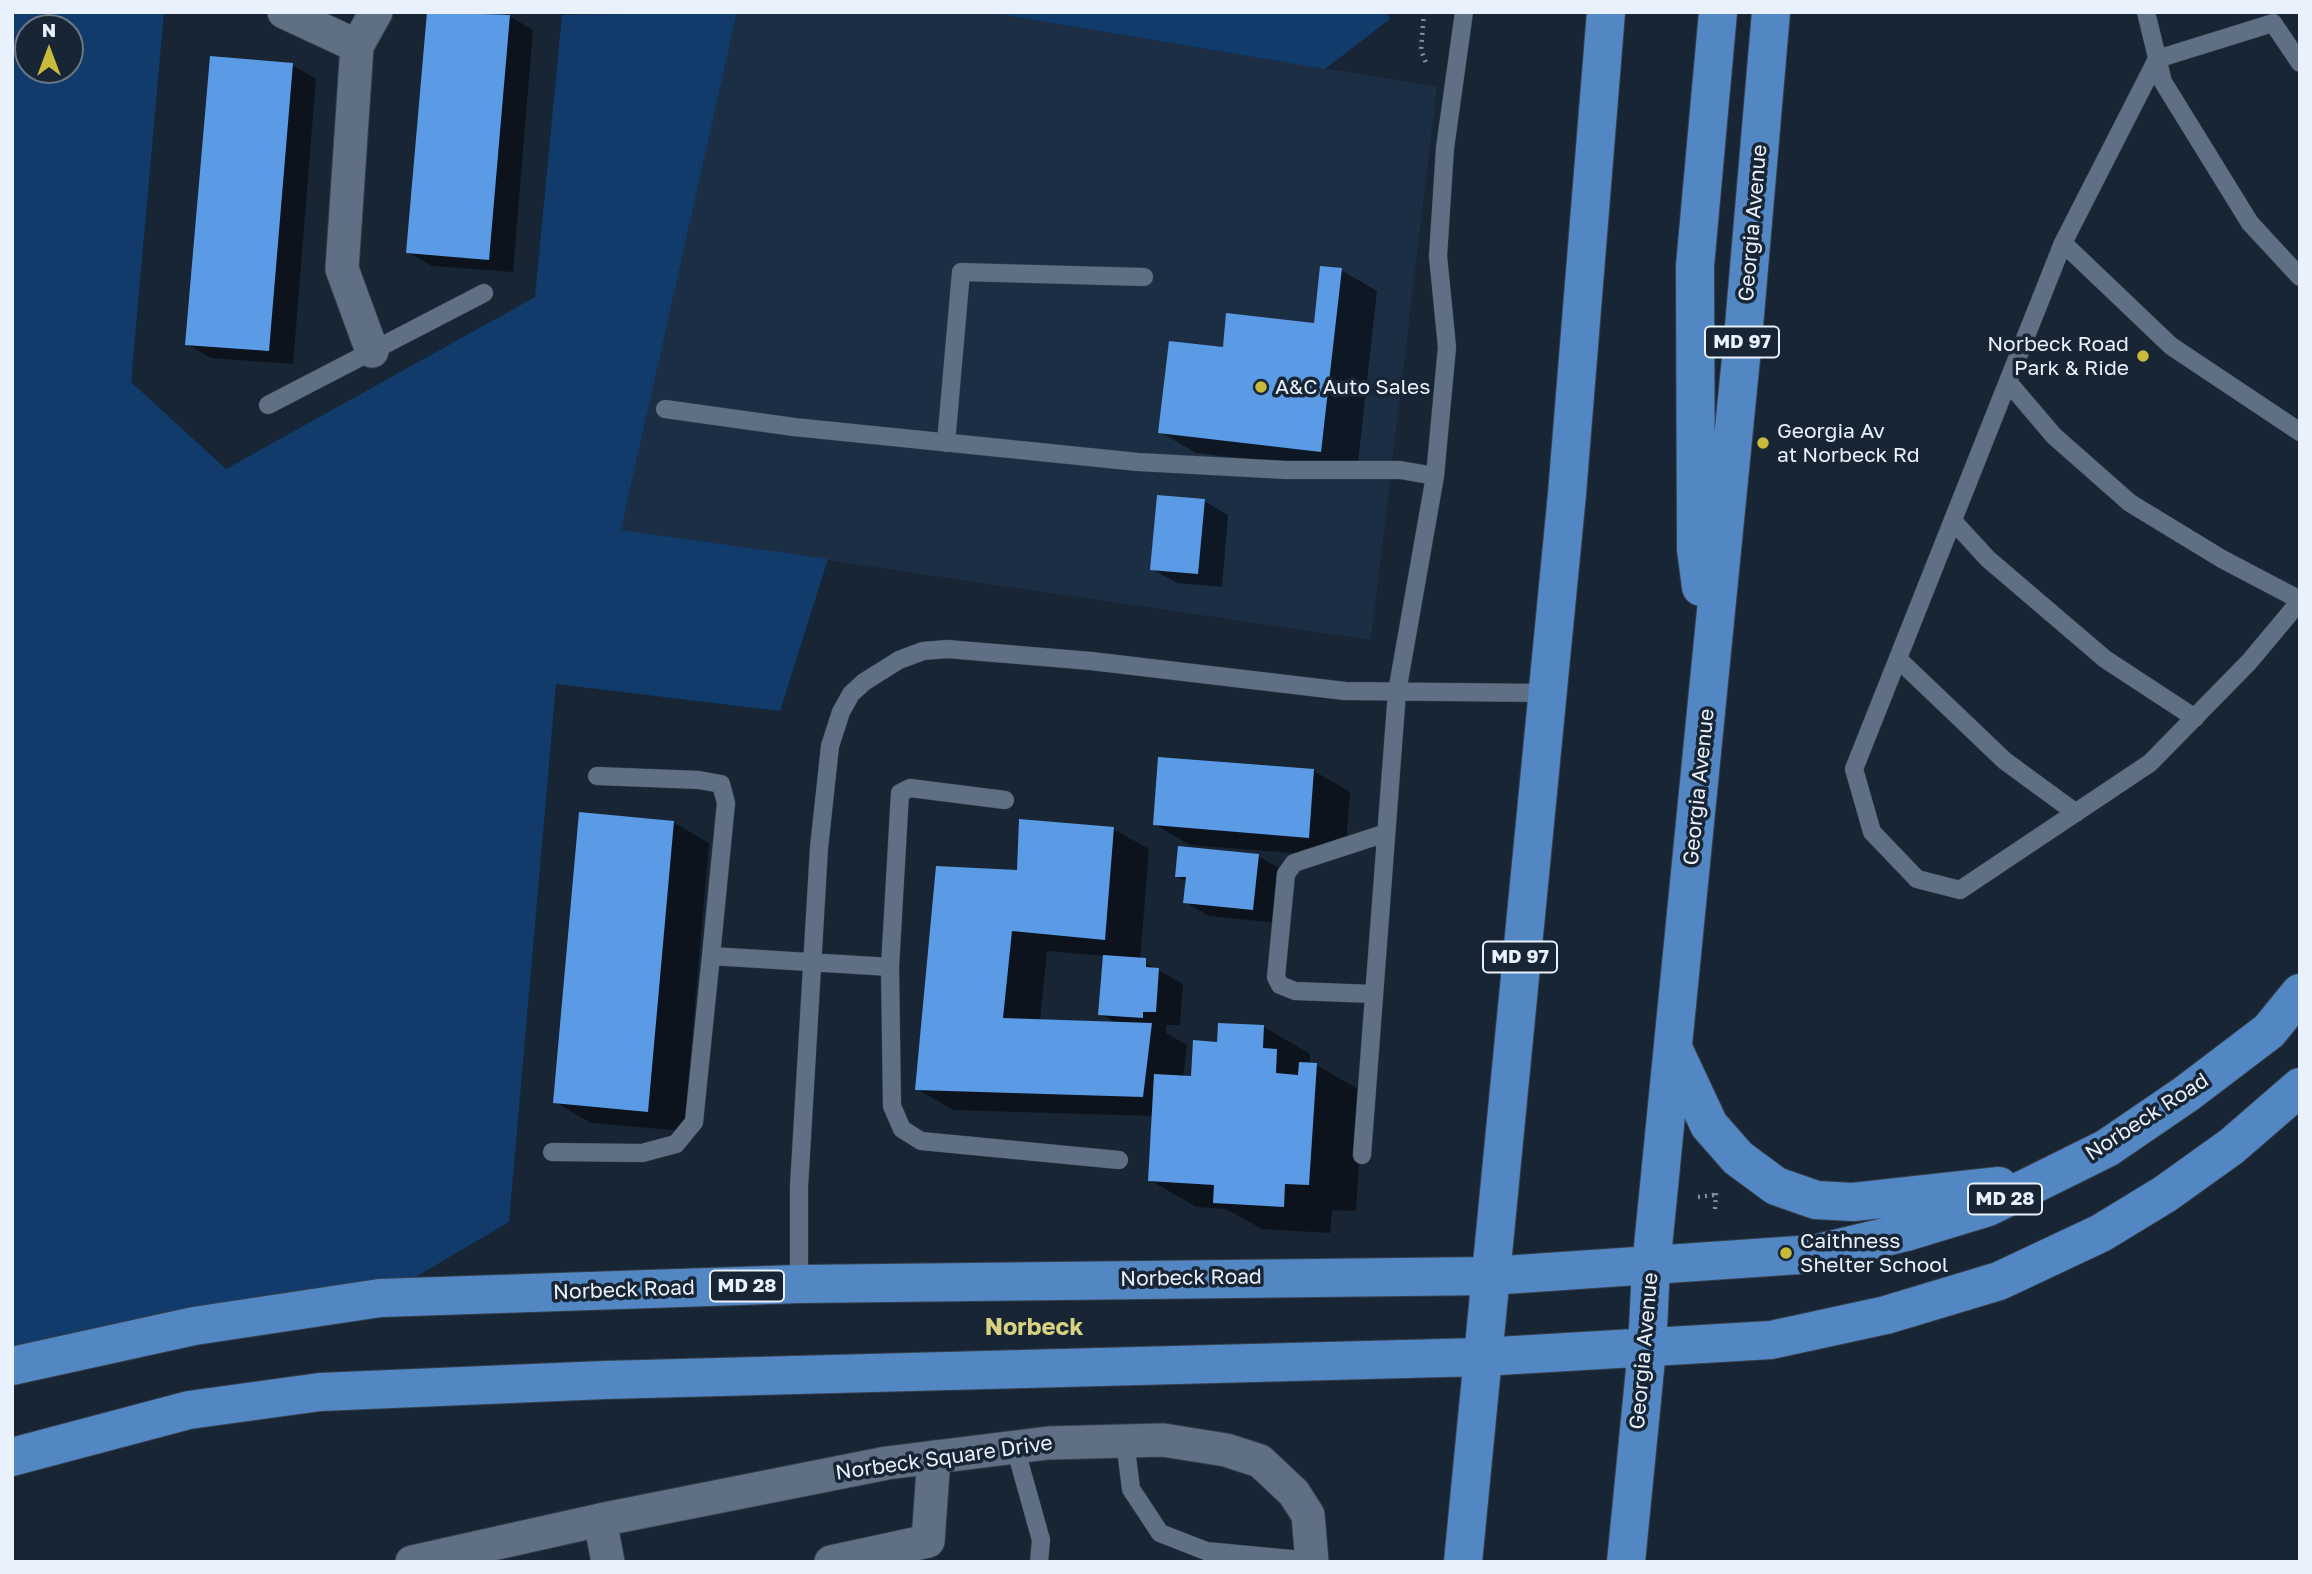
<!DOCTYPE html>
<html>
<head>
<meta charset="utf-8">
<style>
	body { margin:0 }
	#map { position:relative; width:2312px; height:1574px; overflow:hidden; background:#172535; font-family:"Golos Text",sans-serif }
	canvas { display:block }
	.frame { position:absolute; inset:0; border:14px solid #e8f1fc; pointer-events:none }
	.north { position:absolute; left:14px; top:14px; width:70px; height:70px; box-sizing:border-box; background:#172535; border:2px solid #6b7785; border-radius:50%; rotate:0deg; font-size:19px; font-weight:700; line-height:28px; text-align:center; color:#e8f1fc }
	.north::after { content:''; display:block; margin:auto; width:24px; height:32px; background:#c8bb3b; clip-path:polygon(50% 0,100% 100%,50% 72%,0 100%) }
</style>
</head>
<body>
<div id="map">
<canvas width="2312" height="1574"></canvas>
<div class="frame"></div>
<div class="north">N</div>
</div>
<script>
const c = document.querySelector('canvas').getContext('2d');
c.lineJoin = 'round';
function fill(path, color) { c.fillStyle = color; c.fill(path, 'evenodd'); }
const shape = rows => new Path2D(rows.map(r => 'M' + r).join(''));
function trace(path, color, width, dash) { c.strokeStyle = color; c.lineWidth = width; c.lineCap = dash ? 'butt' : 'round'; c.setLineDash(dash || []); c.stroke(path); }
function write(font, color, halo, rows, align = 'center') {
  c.font = font + ' "Golos Text",sans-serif'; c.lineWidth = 7; c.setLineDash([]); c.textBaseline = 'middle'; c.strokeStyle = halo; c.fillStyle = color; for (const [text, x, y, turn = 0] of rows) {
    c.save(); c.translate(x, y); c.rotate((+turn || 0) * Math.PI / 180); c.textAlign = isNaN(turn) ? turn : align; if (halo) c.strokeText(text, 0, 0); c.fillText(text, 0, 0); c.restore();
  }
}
fill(shape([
	[737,12,987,12,1437,87,1371,640,621,530]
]), '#1c2e44');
fill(shape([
	[12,12,164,12,131,382,226,469,535,297,562,15,737,12,621,530,828,559,780,711,556,684,509,1222,380,1298,12,1366],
	[28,28,70,28,70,70,28,70],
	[987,12,1387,12,1390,19,1325,69]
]), '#113b6a');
fill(shape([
	[429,12,509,16,533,30,513,272,432,266,407,252],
	[292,65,316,79,293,364,211,358,187,344],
	[1341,270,1377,291,1357,472,1196,453,1160,432,1224,349,1315,325],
	[1204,501,1228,515,1222,587,1177,583,1152,569],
	[1314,771,1350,792,1345,857,1190,845,1154,824],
	[673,822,709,843,684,1131,591,1123,555,1102],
	[1113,829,1149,849,1140,960,1183,984,1180,1025,1166,1025,1166,1033,1187,1045,1183,1077,1193,1078,1219,1043,1264,1027,1310,1054,1310,1065,1316,1065,1363,1092,1356,1211,1332,1210,1330,1233,1262,1229,1226,1209,1196,1207,1150,1180,1153,1116,953,1110,917,1089,1019,872],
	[1047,951,1105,956,1100,1014,1116,1023,1040,1021],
	[1258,856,1282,870,1277,923,1209,916,1185,902,1187,882,1177,876]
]), '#0007');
fill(shape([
	[427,12,510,15,489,260,406,253],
	[210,56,293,63,269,351,185,345],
	[1320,266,1342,268,1321,452,1158,433,1169,341,1223,347,1226,313,1314,323],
	[1157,495,1205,499,1198,574,1150,570],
	[1158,757,1314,769,1309,838,1153,825],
	[579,812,674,821,648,1112,553,1103],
	[1019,819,1114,827,1105,940,1012,931,1003,1018,1152,1023,1143,1097,915,1090,936,866,1017,870],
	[1178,846,1259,854,1253,910,1183,903,1186,877,1175,877],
	[1103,955,1146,958,1146,967,1159,968,1156,1012,1143,1012,1143,1018,1098,1015],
	[1218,1023,1264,1025,1263,1048,1277,1049,1276,1073,1298,1075,1299,1062,1317,1063,1309,1185,1285,1184,1284,1207,1213,1203,1214,1185,1148,1181,1154,1074,1191,1076,1193,1040,1217,1042]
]), '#5b9ae5');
const lane = shape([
	[2146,12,2163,82,2250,223,2300,277],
	[2300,63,2273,23,2157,59,2063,243,1854,769,1872,832,1917,879,1960,890,2150,763,2249,662,2300,601],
	[2063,243,2171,346,2300,432],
	[2008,382,2054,436,2130,503,2222,559,2300,600],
	[268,405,484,293],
	[665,409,794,427,1138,462,1286,470,1400,470,1435,476],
	[946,443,961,272,1144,277],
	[1953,521,1988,559,2105,659,2195,718],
	[1898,659,2005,761,2076,813],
	[597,776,699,780,721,784,726,803,711,956,890,967,900,793,910,788,1005,800],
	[890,967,892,1106,902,1129,921,1141,1119,1160],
	[1374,994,1295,991,1280,985,1276,977,1286,874,1294,863,1386,833],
	[552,1152,642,1153,676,1144,694,1122,711,956],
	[1362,1155,1397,692,1435,476,1447,347,1438,256,1445,148,1464,12],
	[799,1284,799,1187,819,848,830,746,841,712,851,694,864,682,899,660,923,651,947,649,1091,661,1345,691,1547,693],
	[1125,1441,1131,1489,1160,1533,1206,1551,1312,1561],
	[1015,1447,1041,1540,1039,1562]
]);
const street = shape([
	[284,12,357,46],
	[372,351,342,269,357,46,376,12],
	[600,1520,608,1562],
	[412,1562,600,1520,887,1463,1048,1443,1163,1440,1226,1450,1260,1461,1294,1493,1308,1515,1312,1562],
	[831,1562,928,1541,934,1457]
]);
const primary = shape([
	[1701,587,1696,549,1695,266,1718,12],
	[1673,1048,1709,1125,1738,1158,1776,1186,1816,1200,1853,1202,1999,1186],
	[12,1366,194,1326,380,1298,799,1284,1489,1276,1814,1254,1906,1232,1988,1207,2107,1148,2186,1094,2269,1031,2300,993],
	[12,1457,189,1410,320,1392,605,1380,1481,1357,1771,1340,1886,1315,1999,1281,2101,1233,2165,1194,2232,1146,2300,1087],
	[1463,1562,1567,494,1606,12],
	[1626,1562,1647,1349,1651,1267,1743,338,1771,12]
]);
trace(lane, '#353f4d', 19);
trace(street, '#353f4d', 35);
trace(primary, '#353f4d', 40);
trace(shape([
	[1424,12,1421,50,1426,63],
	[1698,1197,1714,1195],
	[1715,1209,1716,1193]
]), '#838f9c', 4.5, [2, 5]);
trace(lane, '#607084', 18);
trace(street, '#607084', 33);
trace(primary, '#5387c4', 38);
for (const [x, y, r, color] of [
	[2143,356,7,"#c8bb3b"],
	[1261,387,7,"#c8bb3b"],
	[1763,443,7,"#c8bb3b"],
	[1786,1253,7,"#c8bb3b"]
]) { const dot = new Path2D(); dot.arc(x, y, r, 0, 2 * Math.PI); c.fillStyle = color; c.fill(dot); trace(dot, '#172535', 2.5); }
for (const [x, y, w] of [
	[1742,342,74],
	[1520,957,74],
	[2005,1199,74],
	[747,1286,74]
]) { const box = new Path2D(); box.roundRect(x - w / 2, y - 15.5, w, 31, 5); c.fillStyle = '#172535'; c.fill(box); trace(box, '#e8f1fc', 2); }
write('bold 19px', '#e8f1fc', null, [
	["MD 97",1742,342],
	["MD 97",1520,957],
	["MD 28",2005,1199],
	["MD 28",747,1286]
]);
write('21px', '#e8f1fc', '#172535', [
	["Georgia Avenue",1753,223,-85],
	["Georgia Avenue",1699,787,-84],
	["Norbeck Road",2147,1117,-33],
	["Norbeck Road",1191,1278,-1],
	["Norbeck Road",624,1290,-2],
	["Georgia Avenue",1644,1351,-85],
	["Norbeck Square Drive",944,1458,-8]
]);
write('21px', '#e8f1fc', '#172535', [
	["Norbeck Road",2129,344,"right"],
	["Park & Ride",2129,368,"right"],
	["A&C Auto Sales",1275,387],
	["Georgia Av",1777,431],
	["at Norbeck Rd",1777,455],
	["Caithness",1800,1241],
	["Shelter School",1800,1265]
], 'left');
write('bold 24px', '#d8d182', '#172535', [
	["Norbeck",1034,1327]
]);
</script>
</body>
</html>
